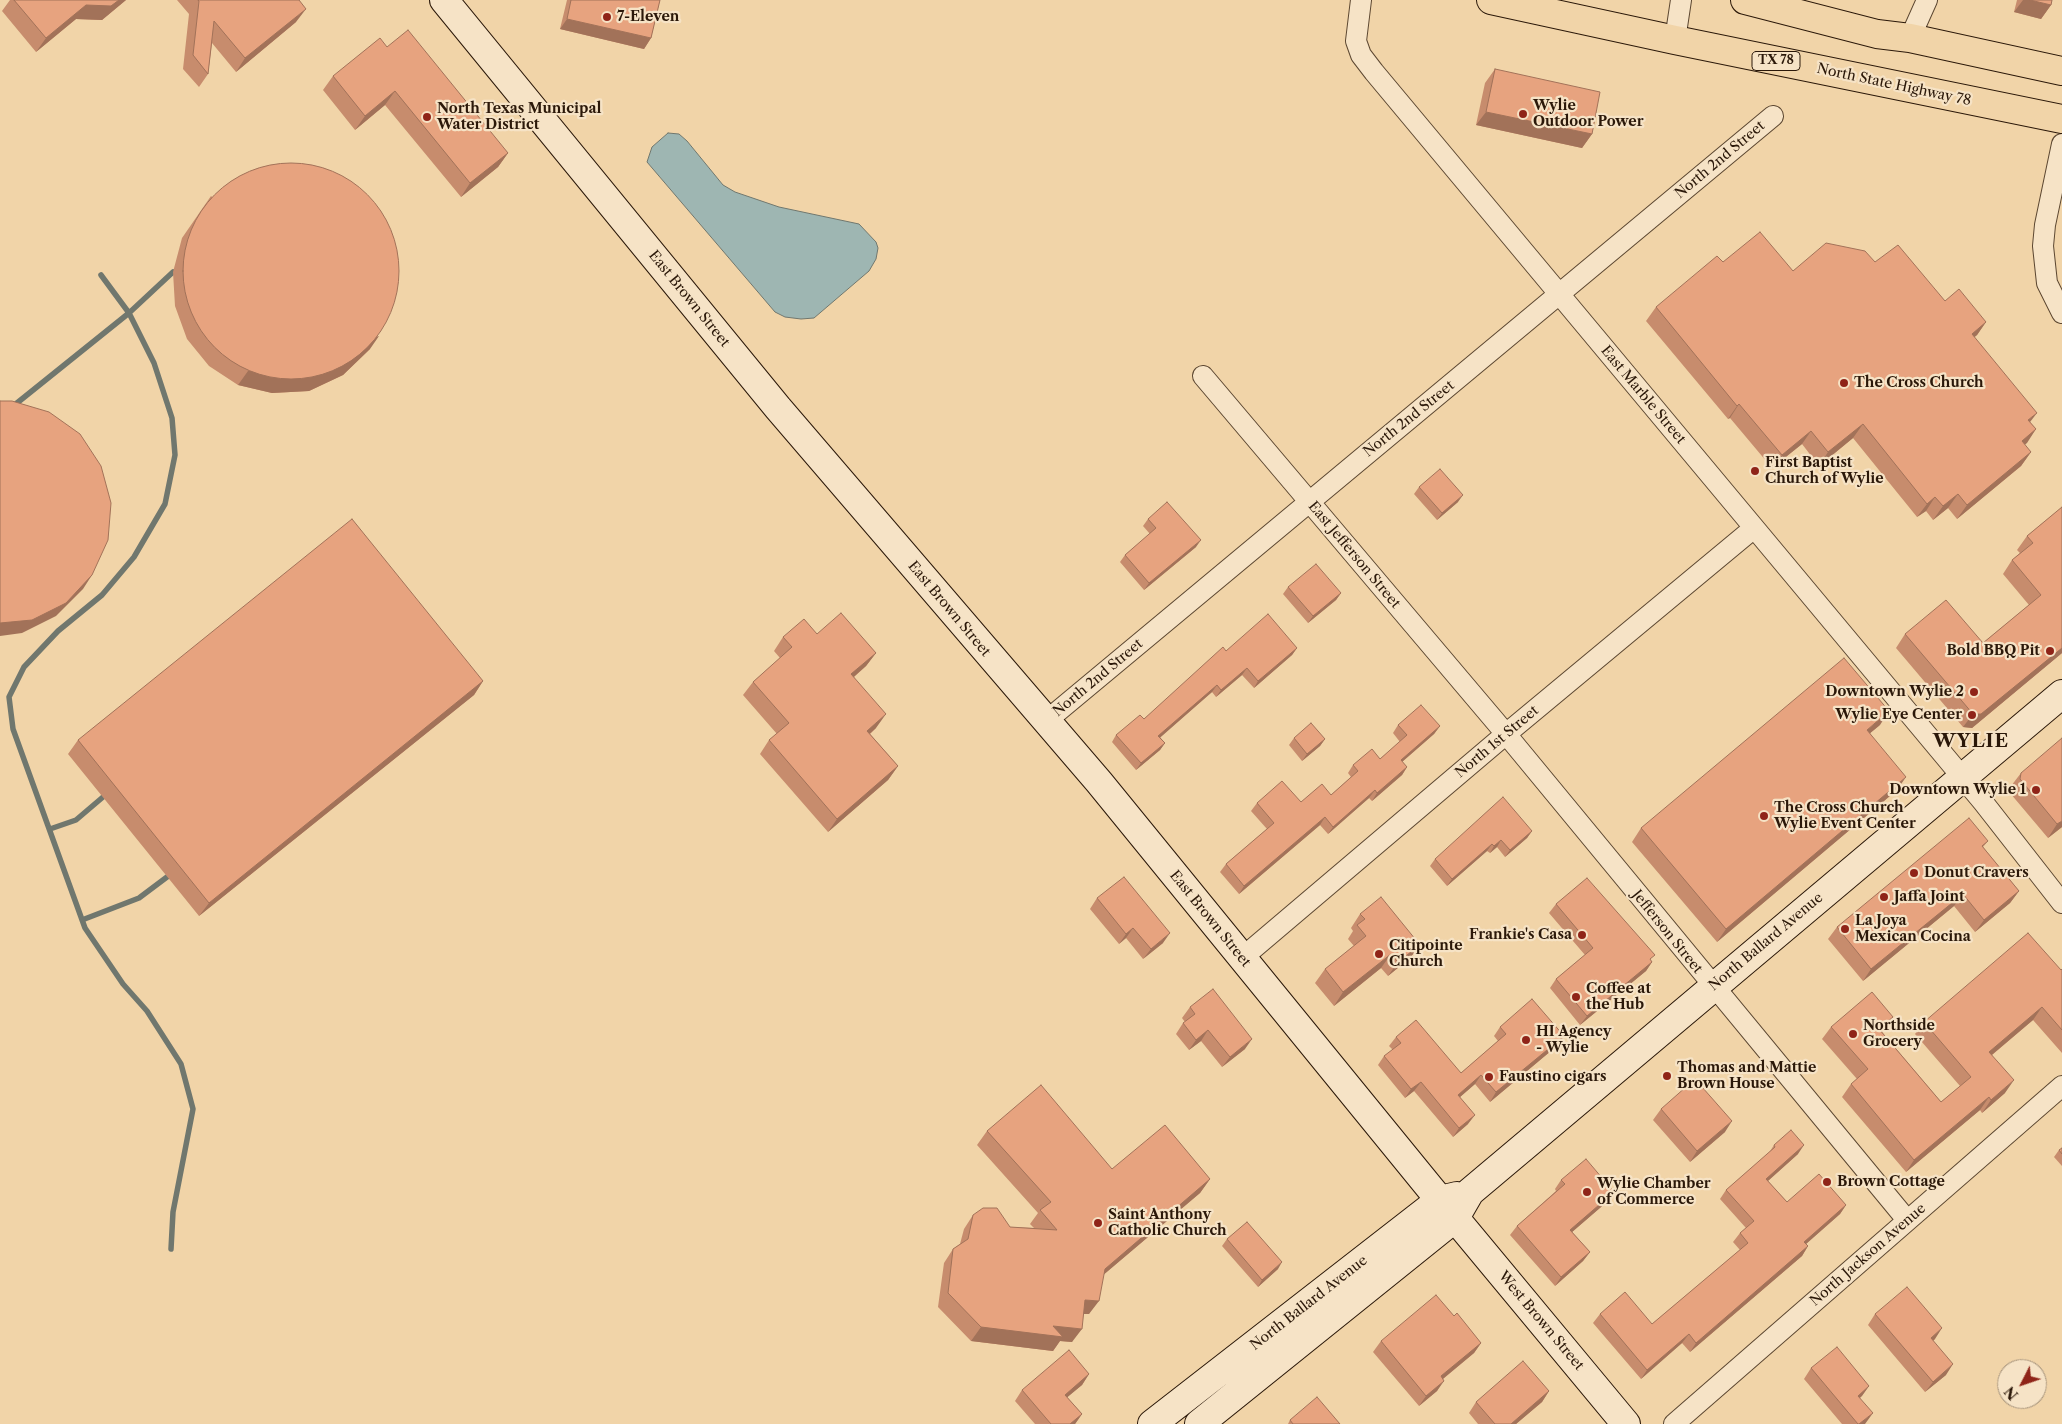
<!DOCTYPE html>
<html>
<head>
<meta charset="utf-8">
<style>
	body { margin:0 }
	#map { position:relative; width:2062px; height:1424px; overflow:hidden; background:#f1d4a8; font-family:"Libre Caslon Text",serif }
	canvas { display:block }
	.north { position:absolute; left:1997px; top:1359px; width:50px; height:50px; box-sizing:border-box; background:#f6e3c6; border:1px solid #a5927a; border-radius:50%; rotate:229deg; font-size:14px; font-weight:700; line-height:20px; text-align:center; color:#2b1809 }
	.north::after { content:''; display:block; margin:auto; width:18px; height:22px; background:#8f2418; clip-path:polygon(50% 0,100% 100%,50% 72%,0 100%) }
</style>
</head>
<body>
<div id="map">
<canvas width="2062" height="1424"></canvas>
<div class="north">N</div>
</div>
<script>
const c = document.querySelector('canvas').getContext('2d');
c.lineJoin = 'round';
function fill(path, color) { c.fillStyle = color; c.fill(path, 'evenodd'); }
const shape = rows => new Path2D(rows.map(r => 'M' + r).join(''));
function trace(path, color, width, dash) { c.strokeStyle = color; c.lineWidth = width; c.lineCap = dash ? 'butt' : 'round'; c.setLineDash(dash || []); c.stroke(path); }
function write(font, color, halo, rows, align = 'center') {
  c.font = font + ' "Libre Caslon Text",serif'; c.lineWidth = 4.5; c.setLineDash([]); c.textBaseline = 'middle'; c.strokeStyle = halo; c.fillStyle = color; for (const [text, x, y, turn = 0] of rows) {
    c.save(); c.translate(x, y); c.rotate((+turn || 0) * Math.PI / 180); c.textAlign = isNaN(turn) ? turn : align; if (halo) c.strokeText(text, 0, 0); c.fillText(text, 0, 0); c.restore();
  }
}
const water = shape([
	[668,133,679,134,687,141,723,185,735,192,779,207,859,224,876,242,878,248,876,259,869,271,814,318,801,319,785,317,775,312,647,162,652,147,668,133]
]);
fill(water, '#9eb6b2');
trace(water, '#70776e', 1);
trace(shape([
	[101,275,129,313,154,363,172,418,175,455,165,504,134,557,102,595,58,631,24,667,9,697,13,729,85,928,123,984,147,1011,181,1064,193,1109,173,1212,171,1249],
	[12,407,129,313,173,272],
	[50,829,76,820,103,797],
	[82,920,139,898,167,877]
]), '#70776e', 5.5);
const minor = shape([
	[1361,0,1356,41,1361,55,1374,72,1983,802,2062,903],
	[1910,38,1927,0],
	[1675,40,1681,0],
	[2062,144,2045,225,2043,246,2047,283,2062,313],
	[1203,376,1506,734,1907,1220],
	[1045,722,1773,116],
	[1242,958,1506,734,1754,528],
	[1674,1424,2062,1086]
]);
const secondary = shape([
	[444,0,778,408,1099,782,1430,1188,1626,1424],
	[1152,1424,1440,1200,1457,1196],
	[1199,1424,1455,1218,1470,1192,2062,694]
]);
const primary = shape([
	[1491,0,1675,40,2062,119],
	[1745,0,1877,34,1910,38,2062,71]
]);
trace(minor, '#5c4731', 22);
trace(secondary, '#2b1809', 30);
trace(primary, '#2b1809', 30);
trace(minor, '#f6e3c6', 20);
trace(secondary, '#f6e3c6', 28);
trace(primary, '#f1d4a8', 28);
fill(shape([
	[10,0,126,0,102,20,76,19,36,52,2,11],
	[177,0,299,0,296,22,236,72,212,43,208,74,199,87,183,69,189,14],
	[567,0,660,0,651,38,644,49,560,29],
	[2017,0,2052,0,2051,5,2041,19,2014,12],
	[387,47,508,153,498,167,461,197,385,105,355,130,323,90,333,76],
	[1495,69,1592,134,1582,148,1476,125,1485,83],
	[211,196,370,349,343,375,309,391,272,393,238,385,209,366,187,339,175,306,173,272,182,238],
	[1723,262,1793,271,1875,262,1945,301,1986,322,1977,335,1974,337,2030,422,2036,429,2024,445,2031,452,2021,466,1957,519,1948,508,1933,520,1926,511,1917,517,1853,438,1819,466,1802,444,1772,468,1730,418,1728,419,1646,321,1656,307],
	[1419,487,1458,502,1437,520,1414,494],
	[2062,507,2062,653,1972,728,1963,727,1896,648,1905,634,1983,643,2029,605,2003,574,2012,560,2020,553,2017,550,2027,536],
	[1148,519,1196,547,1144,590,1120,562,1125,555,1150,534,1143,526],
	[1288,587,1341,593,1336,600,1308,623,1283,594],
	[817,634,876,653,866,666,854,677,876,728,870,734,898,766,888,780,828,832,760,754,769,740,777,734,743,695,753,682,780,658,774,651,783,637],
	[1297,648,1292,655,1254,688,1242,675,1216,697,1212,692,1160,737,1165,743,1160,750,1136,770,1112,742,1116,735,1144,719,1226,651],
	[483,681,474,695,199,916,68,754,78,740],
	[1398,725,1440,726,1434,734,1402,762,1407,767,1402,775,1372,801,1369,798,1328,834,1320,825,1239,894,1220,872,1226,864,1267,829,1251,811,1257,803,1301,802,1331,795,1351,777,1348,773,1353,765,1380,759,1400,742,1393,733],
	[1880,725,1870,733,1897,790,1717,942,1632,842,1641,828],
	[1294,738,1325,739,1320,746,1302,761,1289,745],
	[2021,773,2062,827,2048,838,2010,793,2011,786],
	[1532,831,1527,838,1505,857,1497,847,1490,853,1487,851,1447,886,1430,866,1435,859],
	[1988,841,1983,847,2019,891,2010,903,1975,932,1954,906,1863,981,1828,939,1837,927],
	[1097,898,1163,943,1143,959,1126,938,1119,944,1090,909],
	[1556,904,1651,961,1652,962,1646,971,1580,1025,1550,988,1556,979,1585,955,1549,913],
	[1360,914,1420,945,1410,958,1388,976,1381,968,1334,1006,1315,983,1325,969,1354,946,1348,939,1353,931,1351,928],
	[2062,969,2062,1053,2033,1020,1992,1055,2005,1093,1982,1113,1980,1110,1906,1172,1842,1097,1851,1084,1857,1079,1822,1039,1831,1027,1893,1017,1884,1029,1882,1032,1941,1102,1960,1086,1915,1034,1924,1022,2061,970],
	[1190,1007,1245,1049,1222,1067,1201,1041,1189,1050,1176,1034,1183,1023,1185,1022,1182,1018],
	[1500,1027,1558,1045,1490,1102,1475,1084,1460,1097,1468,1124,1453,1137,1414,1091,1405,1098,1378,1065,1384,1056,1393,1050,1389,1046,1396,1037,1461,1073,1498,1041,1494,1036],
	[1661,1109,1725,1132,1690,1162,1653,1120],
	[987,1131,1112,1169,1210,1179,1200,1193,1103,1275,1089,1314,1083,1314,1072,1342,1060,1341,1053,1351,971,1341,938,1307,944,1263,953,1249,960,1244,964,1229,973,1215,1010,1227,1034,1228,1030,1224,1038,1213,977,1145],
	[1774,1145,1798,1154,1768,1181,1787,1202,1846,1205,1840,1214,1806,1244,1808,1246,1802,1256,1690,1352,1682,1343,1641,1379,1593,1323,1600,1314,1652,1324,1740,1250,1733,1242,1740,1233,1746,1228,1720,1199,1726,1190,1769,1153],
	[2062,1148,2062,1166,2054,1157,2059,1150],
	[1561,1180,1614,1192,1608,1201,1572,1232,1590,1252,1583,1261,1555,1286,1510,1235,1517,1226,1556,1191,1555,1189],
	[1227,1239,1278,1269,1258,1287,1222,1246],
	[1875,1314,1935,1339,1933,1341,1946,1375,1925,1392,1868,1325],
	[1454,1316,1481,1343,1474,1353,1443,1379,1437,1391,1419,1406,1373,1352,1381,1341],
	[1811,1368,1869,1386,1860,1398,1865,1424,1842,1424,1804,1379],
	[1089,1374,1082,1385,1067,1397,1082,1414,1075,1424,1035,1424,1015,1401,1022,1390],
	[1549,1391,1542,1402,1516,1424,1478,1424,1469,1413,1476,1402],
	[1290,1420,1340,1424,1288,1424]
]), '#c78c6d');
fill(shape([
	[119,0,126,0,102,20,76,19,36,52,46,38,86,5],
	[2023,0,2030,0,2051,5,2041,19,2014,12],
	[306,9,296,22,236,72,245,58],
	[567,19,651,38,644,49,560,29],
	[395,91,385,105,355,130,365,116],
	[1486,112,1592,134,1582,148,1476,125],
	[508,153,498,167,461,197,470,183],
	[1986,322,1977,335,1962,348,1972,334],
	[379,336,370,349,343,375,309,391,272,393,238,385,248,371],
	[1739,404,1730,418,1728,419,1737,406],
	[2037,413,2027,426,2028,420],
	[1863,424,1853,438,1819,466,1828,452],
	[2036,429,2027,443,2012,455,2022,441],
	[1811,431,1802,444,1772,468,1782,455],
	[2031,452,2021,466,1957,519,1967,505],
	[1958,494,1948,508,1933,520,1943,506],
	[1463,495,1458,502,1437,520,1442,513],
	[1935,497,1926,511,1917,517,1927,504],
	[1201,540,1196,547,1144,590,1149,583],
	[92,575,83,589,56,616,22,633,0,636,0,623],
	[1341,593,1336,600,1308,623,1313,616],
	[1297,648,1292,655,1254,688,1258,681],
	[2062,648,2062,653,1972,728,1963,727,1973,714],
	[876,653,866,666,841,688,851,674],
	[1247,668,1242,675,1216,697,1221,690],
	[483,681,474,695,199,916,209,903],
	[1217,685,1212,692,1154,743,1158,736],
	[1889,711,1880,725,1857,744,1867,730],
	[886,714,876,728,858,744,867,731],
	[1440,726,1434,734,1395,768,1401,760],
	[1325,739,1320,746,1302,761,1307,754],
	[1165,743,1160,750,1136,770,1141,763],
	[898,766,888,780,828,832,837,819],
	[1407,767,1402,775,1372,801,1377,793],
	[1906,777,1897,790,1717,942,1726,929],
	[1375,790,1369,798,1328,834,1333,827],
	[1325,817,1320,825,1239,894,1244,886],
	[2062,821,2062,827,2048,838,2057,824],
	[1532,831,1527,838,1505,857,1510,850],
	[1501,840,1497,847,1490,853,1494,846],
	[1492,844,1487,851,1447,886,1452,879],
	[2019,891,2010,903,1975,932,1984,920],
	[1963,894,1954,906,1863,981,1871,969],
	[1133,928,1126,938,1119,944,1126,934],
	[1170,933,1163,943,1143,959,1151,949],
	[1420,945,1410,958,1388,976,1398,962],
	[1391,954,1381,968,1334,1006,1343,992],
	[1652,962,1646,971,1580,1025,1587,1016],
	[2042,1007,2033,1020,1981,1064,1989,1052],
	[1893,1017,1884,1029,1870,1041,1879,1029],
	[1208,1030,1201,1041,1189,1050,1196,1040],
	[1564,1036,1558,1045,1490,1102,1496,1092],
	[1252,1039,1245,1049,1222,1067,1230,1057],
	[1481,1075,1475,1084,1452,1104,1458,1095],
	[2014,1080,2005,1093,1982,1113,1991,1100],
	[1421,1082,1414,1091,1405,1098,1411,1089],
	[1989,1097,1980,1110,1906,1172,1914,1160],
	[1475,1115,1468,1124,1453,1137,1459,1128],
	[1732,1121,1725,1132,1690,1162,1697,1151],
	[1804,1145,1798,1154,1760,1188,1766,1179],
	[1210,1179,1200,1193,1095,1282,1105,1269],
	[1614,1192,1608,1201,1564,1239,1570,1230],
	[1846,1205,1840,1214,1798,1251,1804,1242],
	[1808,1246,1802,1256,1690,1352,1696,1343],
	[1590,1252,1583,1261,1555,1286,1561,1277],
	[1282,1262,1278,1269,1258,1287,1262,1280],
	[1085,1300,1099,1301,1089,1314,1075,1314],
	[1053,1326,1082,1329,1072,1342,1060,1341,1053,1351,971,1341,981,1327],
	[1942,1328,1935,1339,1923,1349,1931,1338],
	[1689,1334,1682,1343,1641,1379,1647,1370],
	[1481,1343,1474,1353,1433,1387,1441,1376],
	[1953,1364,1946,1375,1925,1392,1933,1382],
	[1089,1374,1082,1385,1058,1405,1065,1395],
	[1444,1381,1437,1391,1419,1406,1426,1396],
	[1869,1386,1862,1396,1850,1406,1858,1396],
	[1549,1391,1542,1402,1516,1424,1511,1424],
	[1873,1413,1865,1424,1859,1424],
	[1082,1414,1075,1424,1070,1424]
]), '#a27259');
const building = shape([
	[14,0,119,0,111,6,86,5,46,38,14,0],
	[198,0,299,0,306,9,245,58,214,21,208,74,193,55,199,1,198,0],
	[571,0,660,0,651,38,567,19,571,0],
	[2030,0,2052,0,2051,5,2030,0],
	[408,30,508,153,470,183,395,91,365,116,333,76,380,38,387,47,408,30],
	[1495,69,1600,92,1592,134,1486,112,1495,69],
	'183 271a108 108 0 1 1 216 0a108 108 0 1 1-216 0Z',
	[1760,232,1793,271,1826,243,1865,251,1875,262,1898,245,1945,301,1959,289,1986,322,1972,334,2037,413,2028,420,2036,429,2022,441,2031,452,1967,505,1958,494,1943,506,1935,497,1927,504,1863,424,1828,452,1811,431,1782,455,1739,404,1737,406,1656,307,1717,256,1723,262,1760,232],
	[0,401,12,401,49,412,80,434,101,466,111,503,108,540,92,575,66,603,32,620,0,623,0,401],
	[1440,469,1463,495,1442,513,1419,487,1440,469],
	[1167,502,1201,540,1149,583,1125,555,1156,528,1148,519,1167,502],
	[2062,507,2062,648,1981,714,1973,714,1905,634,1946,600,1983,643,2041,595,2012,560,2033,543,2027,536,2062,507],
	[352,519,483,681,209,903,78,740,352,519],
	[1316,564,1341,593,1313,616,1288,587,1316,564],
	[841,613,876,653,851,674,886,714,867,731,898,766,837,819,769,740,789,723,753,682,792,647,783,637,804,619,817,634,841,613],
	[1268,614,1297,648,1258,681,1247,668,1221,690,1217,685,1158,736,1165,743,1141,763,1116,735,1140,715,1144,719,1223,647,1226,651,1268,614],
	[1844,658,1889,711,1867,730,1906,777,1726,929,1641,828,1844,658],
	[1421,705,1440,726,1401,760,1407,767,1377,793,1375,790,1333,827,1325,817,1244,886,1226,864,1274,823,1257,803,1282,781,1301,802,1322,784,1331,795,1358,771,1353,765,1372,749,1380,759,1407,735,1398,725,1421,705],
	[1311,723,1325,739,1307,754,1294,738,1311,723],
	[2062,738,2062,821,2057,824,2020,779,2021,773,2062,738],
	[1503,797,1532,831,1510,850,1501,840,1494,846,1492,844,1452,879,1435,859,1503,797],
	[1969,818,1988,841,1982,846,2019,891,1984,920,1963,894,1871,969,1837,927,1969,818],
	[1124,877,1170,933,1151,949,1133,928,1126,934,1097,898,1124,877],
	[1587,878,1655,955,1650,959,1652,962,1587,1016,1556,979,1593,948,1556,904,1587,878],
	[1381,897,1420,945,1398,962,1391,954,1343,992,1325,969,1366,936,1357,925,1365,919,1360,914,1381,897],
	[2028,933,2061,970,2062,969,2062,1030,2042,1007,1989,1052,2014,1080,1991,1100,1989,1097,1914,1160,1851,1084,1868,1069,1831,1027,1872,992,1893,1017,1879,1029,1941,1102,1971,1077,1924,1022,2028,933],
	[1213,989,1252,1039,1230,1057,1208,1030,1196,1040,1183,1023,1195,1014,1190,1007,1213,989],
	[1532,999,1564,1036,1496,1092,1481,1075,1458,1095,1475,1115,1459,1128,1421,1082,1411,1089,1384,1056,1401,1043,1396,1037,1416,1020,1461,1073,1506,1034,1500,1027,1532,999],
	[1695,1079,1732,1121,1697,1151,1661,1109,1695,1079],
	[1041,1085,1112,1169,1165,1125,1210,1179,1105,1269,1099,1301,1085,1300,1082,1329,1053,1326,1063,1337,981,1327,948,1293,953,1249,968,1239,973,1215,983,1208,997,1208,1010,1227,1057,1230,1040,1210,1051,1202,987,1131,1041,1085],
	[1791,1130,1804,1145,1766,1179,1787,1202,1819,1174,1846,1205,1804,1242,1808,1246,1696,1343,1689,1334,1647,1370,1600,1314,1625,1292,1652,1324,1748,1243,1740,1233,1754,1221,1726,1190,1775,1147,1774,1145,1791,1130],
	[2062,1148,2062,1154,2059,1150,2062,1148],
	[1586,1159,1614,1192,1570,1230,1590,1252,1561,1277,1517,1226,1565,1184,1561,1180,1586,1159],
	[1247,1222,1282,1262,1262,1280,1227,1239,1247,1222],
	[1907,1287,1942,1328,1931,1338,1953,1364,1933,1382,1875,1314,1907,1287],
	[1436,1295,1454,1316,1457,1313,1481,1343,1441,1376,1444,1381,1426,1396,1381,1341,1436,1295],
	[1837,1347,1869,1386,1858,1396,1873,1413,1859,1424,1858,1424,1811,1368,1837,1347],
	[1069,1350,1089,1374,1065,1395,1082,1414,1070,1424,1051,1424,1022,1390,1069,1350],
	[1523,1361,1549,1391,1511,1424,1495,1424,1476,1402,1523,1361],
	[1317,1397,1340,1424,1293,1424,1290,1420,1317,1397]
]);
fill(building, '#e7a37f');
trace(building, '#a27259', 1);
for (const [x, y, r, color] of [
	[607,17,5,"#8f2418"],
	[1523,114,5,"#8f2418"],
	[427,117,5,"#8f2418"],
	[1844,383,5,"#8f2418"],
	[1755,471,5,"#8f2418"],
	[2050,651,5,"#8f2418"],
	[1974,692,5,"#8f2418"],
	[1972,715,5,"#8f2418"],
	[2036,790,5,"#8f2418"],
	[1764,816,5,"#8f2418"],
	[1914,873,5,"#8f2418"],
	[1884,897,5,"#8f2418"],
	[1845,929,5,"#8f2418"],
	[1582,935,5,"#8f2418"],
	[1379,954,5,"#8f2418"],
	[1576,997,5,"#8f2418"],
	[1853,1034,5,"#8f2418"],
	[1526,1040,5,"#8f2418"],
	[1667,1076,5,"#8f2418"],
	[1489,1077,5,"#8f2418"],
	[1827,1182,5,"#8f2418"],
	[1587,1192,5,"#8f2418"],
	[1098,1223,5,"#8f2418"]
]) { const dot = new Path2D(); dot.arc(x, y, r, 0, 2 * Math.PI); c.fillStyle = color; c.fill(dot); trace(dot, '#f6e3c6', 2); }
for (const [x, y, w] of [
	[1776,61,48]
]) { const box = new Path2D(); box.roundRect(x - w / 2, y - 9.5, w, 19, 4); c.fillStyle = '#f6e3c6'; c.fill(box); trace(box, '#2b1809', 1); }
write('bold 12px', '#2b1809', null, [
	["TX 78",1776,61]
]);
write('bold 14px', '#2b1809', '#f6e3c6', [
	["7-Eleven",617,17],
	["Wylie",1533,106],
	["Outdoor Power",1533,122],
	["North Texas Municipal",437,109],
	["Water District",437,125],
	["The Cross Church",1854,383],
	["First Baptist",1765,463],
	["Church of Wylie",1765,479],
	["Bold BBQ Pit",2040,651,"right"],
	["Downtown Wylie 2",1964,692,"right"],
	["Wylie Eye Center",1962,715,"right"],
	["Downtown Wylie 1",2026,790,"right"],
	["The Cross Church",1774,808],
	["Wylie Event Center",1774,824],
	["Donut Cravers",1924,873],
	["Jaffa Joint",1894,897],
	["La Joya",1855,921],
	["Mexican Cocina",1855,937],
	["Frankie's Casa",1572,935,"right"],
	["Citipointe",1389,946],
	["Church",1389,962],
	["Coffee at",1586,989],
	["the Hub",1586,1005],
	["Northside",1863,1026],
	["Grocery",1863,1042],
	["HI Agency",1536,1032],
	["- Wylie",1536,1048],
	["Thomas and Mattie",1677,1068],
	["Brown House",1677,1084],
	["Faustino cigars",1499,1077],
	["Brown Cottage",1837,1182],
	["Wylie Chamber",1597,1184],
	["of Commerce",1597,1200],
	["Saint Anthony",1108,1215],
	["Catholic Church",1108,1231]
], 'left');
write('14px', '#2b1809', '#f6e3c6', [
	["North State Highway 78",1894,85,12],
	["North 2nd Street",1720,160,-40],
	["East Brown Street",689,299,51],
	["East Marble Street",1643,395,50],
	["North 2nd Street",1409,419,-39],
	["East Jefferson Street",1354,555,50],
	["East Brown Street",949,609,50],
	["North 2nd Street",1098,678,-40],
	["North 1st Street",1497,742,-40],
	["East Brown Street",1210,919,51],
	["Jefferson Street",1667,932,51],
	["North Ballard Avenue",1766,942,-40],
	["North Jackson Avenue",1868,1255,-41],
	["North Ballard Avenue",1309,1303,-38],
	["West Brown Street",1541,1321,50]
]);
c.letterSpacing = '1px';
write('bold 19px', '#2b1809', '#f6e3c6', [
	["WYLIE",1971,742]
]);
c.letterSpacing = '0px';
</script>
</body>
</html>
